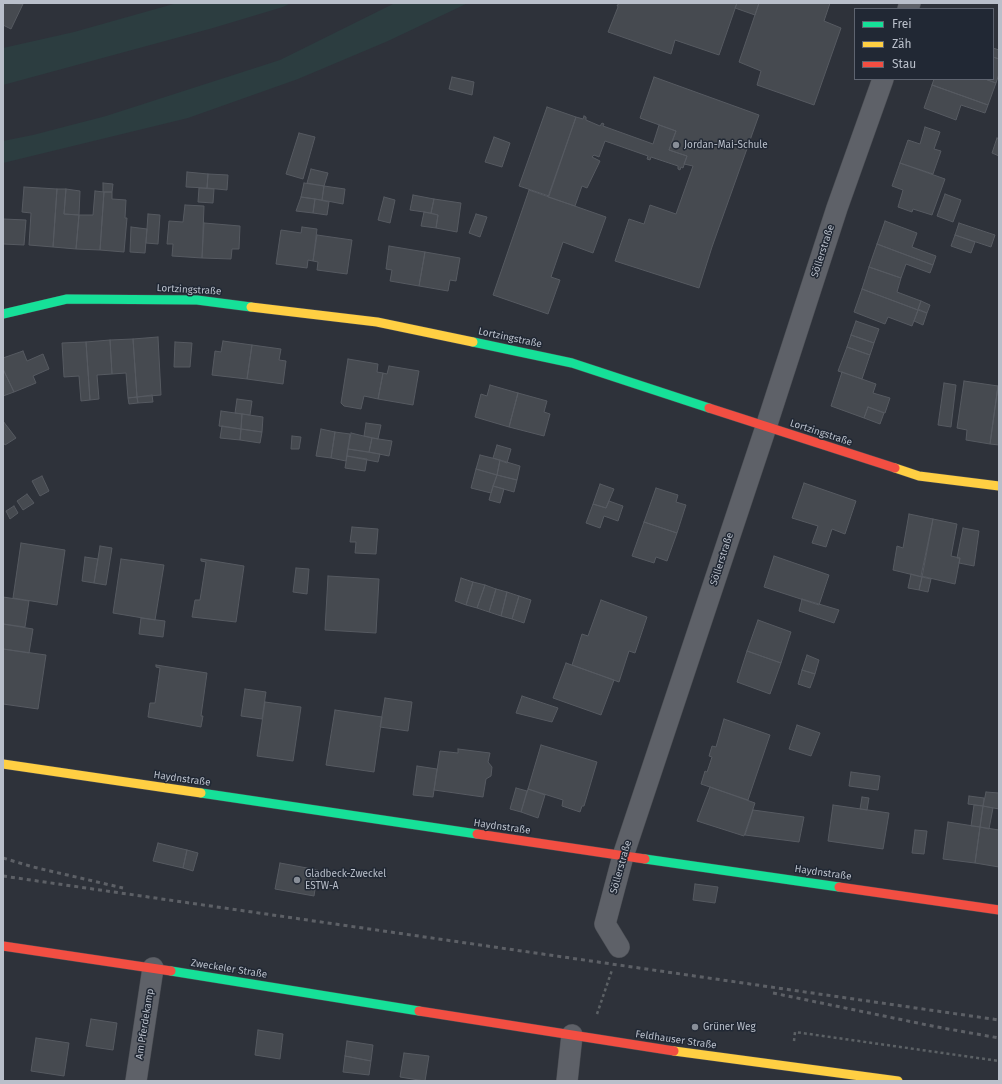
<!DOCTYPE html>
<html>
<head>
<meta charset="utf-8">
<style>
	body { margin:0 }
	#map { position:relative; width:1002px; height:1084px; overflow:hidden; background:#2e323a; font-family:"Fira Sans",sans-serif }
	canvas { display:block }
	.frame { position:absolute; inset:0; border:4px solid #b9bfca; pointer-events:none }
	.legend { position:absolute; left:854px; top:8px; width:140px; height:72px; box-sizing:border-box; background:#212834; border:1px solid #5e6470; margin:0; padding:5px 7px; list-style:none; font-size:12px; color:#b9bfca }
	.legend li { display:flex; align-items:center; gap:8px; height:20px }
	.legend b { width:20px; border:1px solid #5e6470 }
</style>
</head>
<body>
<div id="map">
<canvas width="1002" height="1084"></canvas>
<div class="frame"></div>
<ul class="legend">
<li><b style="height:5px;background:#16e098"></b>Frei</li>
<li><b style="height:5px;background:#ffcf43"></b>Zäh</li>
<li><b style="height:5px;background:#f24e42"></b>Stau</li>
</ul>
</div>
<script>
const c = document.querySelector('canvas').getContext('2d');
c.lineJoin = 'round';
function fill(path, color) { c.fillStyle = color; c.fill(path, 'evenodd'); }
const shape = rows => new Path2D(rows.map(r => 'M' + r).join(''));
function trace(path, color, width, dash) { c.strokeStyle = color; c.lineWidth = width; c.lineCap = dash ? 'butt' : 'round'; c.setLineDash(dash || []); c.stroke(path); }
function write(font, color, halo, rows, align = 'center') {
  c.font = font + ' "Fira Sans",sans-serif'; c.lineWidth = 3; c.setLineDash([]); c.textBaseline = 'middle'; c.strokeStyle = halo; c.fillStyle = color; for (const [text, x, y, turn = 0] of rows) {
    c.save(); c.translate(x, y); c.rotate((+turn || 0) * Math.PI / 180); c.textAlign = isNaN(turn) ? turn : align; if (halo) c.strokeText(text, 0, 0); c.fillText(text, 0, 0); c.restore();
  }
}
fill(shape([
	[177,3,291,3,283,7,213,28,3,85,3,48,74,32],
	[395,3,468,3,388,41,298,79,188,118,3,163,3,141,33,135,106,116,280,60]
]), '#2c3d40');
const building = shape([
	[3,3,23,4,11,29,3,25,3,3],
	[619,3,737,3,719,55,675,40,671,54,608,32,618,7,617,5,618,5,619,3],
	[737,3,759,3,755,15,735,8,737,3],
	[759,3,830,3,824,21,841,28,814,105,757,85,761,71,739,62,759,3],
	[993,48,999,50,999,59,993,57,993,48],
	[993,57,999,59,999,74,996,83,985,79,993,79,993,57],
	[452,77,474,82,472,95,449,89,452,77],
	[654,77,759,115,712,247,699,288,615,261,629,219,644,224,650,205,676,214,693,166,684,164,687,156,669,150,676,131,640,118,654,77],
	[934,79,985,79,996,83,988,105,932,85,934,79],
	[932,85,988,105,985,113,961,105,956,120,924,108,932,85],
	[547,107,576,117,549,196,519,186,547,107],
	[584,116,586,117,586,120,600,126,602,123,604,124,603,126,653,144,659,125,676,131,669,150,687,156,683,168,681,167,680,170,678,169,678,166,651,157,650,160,647,159,648,156,605,141,599,157,594,155,592,157,600,161,587,188,582,186,575,206,548,197,576,117,583,119,584,116],
	[925,127,940,132,934,149,941,151,933,174,900,163,908,140,920,144,925,127],
	[299,133,315,137,303,179,286,174,299,133],
	[494,137,510,143,502,167,485,162,494,137],
	[997,138,999,139,999,156,992,153,997,138],
	[900,163,945,179,932,215,913,209,912,212,898,207,903,190,892,186,900,163],
	[311,169,328,173,324,186,307,183,311,169],
	[187,172,208,174,207,188,186,187,187,172],
	[208,174,228,175,227,190,207,188,208,174],
	[103,183,113,184,112,192,103,192,103,183],
	[304,183,324,186,322,200,301,197,304,183],
	[324,186,345,189,343,204,322,200,324,186],
	[24,187,57,189,53,247,29,245,31,213,22,212,24,187],
	[199,188,214,189,213,203,198,202,199,188],
	[57,189,66,189,64,214,79,215,76,249,53,247,57,189],
	[66,189,80,191,79,215,64,214,66,189],
	[529,190,606,217,593,253,563,242,551,277,560,280,548,314,493,295,529,190],
	[95,191,104,192,100,250,76,249,79,215,93,215,95,191],
	[104,192,112,192,112,199,126,200,125,218,127,218,124,252,100,250,104,192],
	[945,194,961,200,953,222,937,216,945,194],
	[413,195,434,199,431,213,410,210,413,195],
	[301,197,315,199,313,213,296,211,301,197],
	[384,197,395,200,390,223,378,220,384,197],
	[315,199,329,202,327,215,313,213,315,199],
	[434,199,461,203,457,232,436,228,438,215,431,213,434,199],
	[185,205,204,206,202,258,172,256,173,244,167,244,169,221,183,222,185,205],
	[424,212,438,215,436,228,421,226,424,212],
	[148,214,160,215,158,244,146,243,148,214],
	[476,214,487,217,480,237,469,233,476,214],
	[3,219,26,220,24,245,3,244,3,219],
	[885,221,917,233,912,247,936,256,933,265,877,244,885,221],
	[204,223,240,226,239,249,232,249,231,259,202,258,204,223],
	[959,223,995,235,991,247,955,235,959,223],
	[131,227,147,229,145,253,130,252,131,227],
	[302,227,317,229,313,261,308,260,307,268,276,264,281,230,301,233,302,227],
	[317,235,352,240,347,274,317,270,318,262,313,261,317,235],
	[955,235,975,242,971,253,951,246,955,235],
	[877,244,933,265,930,273,906,264,901,278,869,267,877,244],
	[389,246,425,252,419,286,390,281,392,270,386,269,389,246],
	[425,252,460,258,456,281,450,280,448,291,419,286,425,252],
	[869,267,901,278,897,292,921,301,918,310,862,289,869,267],
	[862,289,918,310,912,326,888,317,885,324,854,312,862,289],
	[921,301,930,305,927,313,918,309,921,301],
	[918,310,927,313,923,325,914,321,918,310],
	[856,321,879,329,874,343,851,335,856,321],
	[851,335,874,343,870,355,847,347,851,335],
	[158,337,161,395,137,397,133,339,158,337],
	[133,339,137,397,128,398,126,373,112,374,110,340,133,339],
	[110,340,112,374,97,375,99,399,90,400,86,342,110,340],
	[223,341,252,345,247,379,212,375,215,351,221,352,223,341],
	[86,342,90,400,81,401,79,376,64,377,62,343,86,342],
	[175,342,192,343,190,367,174,367,175,342],
	[252,345,281,349,279,360,286,361,283,384,247,379,252,345],
	[847,347,870,355,862,379,838,371,847,347],
	[23,351,27,361,43,354,49,369,33,376,36,383,14,392,3,369,3,358,23,351],
	[348,359,378,364,377,372,383,373,378,399,364,396,361,409,344,406,341,403,348,359],
	[389,366,419,371,413,405,378,399,383,373,387,374,389,366],
	[3,369,14,392,3,396,3,369],
	[842,372,876,384,873,393,890,398,885,413,868,407,864,418,831,406,842,372],
	[964,381,998,386,990,444,966,440,967,430,957,428,964,381],
	[944,383,956,385,951,427,938,425,944,383],
	[490,385,518,393,509,427,475,417,481,394,487,396,490,385],
	[998,386,999,386,999,445,990,444,998,386],
	[518,393,547,401,544,412,550,414,544,436,509,427,518,393],
	[152,395,153,402,138,403,137,397,152,395],
	[137,397,138,403,129,404,128,398,137,397],
	[237,399,252,401,250,415,235,413,237,399],
	[868,407,884,413,880,424,864,418,868,407],
	[221,411,242,414,241,429,219,426,221,411],
	[242,414,263,417,262,432,241,429,242,414],
	[3,421,16,438,5,445,3,442,3,421],
	[366,423,381,425,378,439,364,436,366,423],
	[222,426,241,429,240,440,220,438,222,426],
	[241,429,262,432,260,443,240,440,241,429],
	[321,429,335,432,331,458,316,456,321,429],
	[335,432,350,434,346,461,331,458,335,432],
	[351,433,372,438,369,452,348,449,351,433],
	[292,436,301,437,299,449,291,449,292,436],
	[372,438,392,441,389,456,369,452,372,438],
	[497,445,511,449,507,463,493,458,497,445],
	[348,449,380,454,378,462,347,456,348,449],
	[480,455,500,460,497,475,476,469,480,455],
	[347,456,367,459,365,471,345,468,347,456],
	[500,460,520,466,517,480,497,475,500,460],
	[476,469,497,475,491,493,471,488,476,469],
	[497,475,517,480,514,492,493,486,497,475],
	[42,476,49,491,40,496,32,481,42,476],
	[804,483,856,501,845,534,832,529,826,547,812,543,818,526,792,518,804,483],
	[600,484,614,489,606,508,593,504,600,484],
	[493,486,504,489,500,503,489,500,493,486],
	[656,488,678,495,676,502,686,505,677,533,644,522,656,488],
	[27,494,34,503,23,510,17,501,27,494],
	[609,501,623,506,618,521,604,516,600,528,586,523,593,504,606,508,609,501],
	[14,506,18,513,10,519,6,511,14,506],
	[909,514,933,519,922,577,893,570,897,546,903,548,909,514],
	[933,519,957,524,951,556,960,558,955,584,921,576,933,519],
	[644,522,677,533,667,561,656,557,654,563,632,556,644,522],
	[352,527,378,529,376,554,355,553,356,542,350,542,352,527],
	[963,528,979,531,974,566,959,563,960,558,957,558,963,528],
	[21,543,65,550,57,605,13,598,21,543],
	[100,546,112,548,106,585,94,583,100,546],
	[774,556,829,575,819,605,764,587,774,556],
	[85,557,98,559,94,583,82,581,85,557],
	[121,559,164,565,155,620,113,613,121,559],
	[201,559,244,566,236,622,192,617,195,600,200,600,206,562,201,561,201,559],
	[296,568,309,569,307,594,293,592,296,568],
	[911,574,922,577,919,590,908,588,911,574],
	[328,576,379,579,376,633,325,630,328,576],
	[922,577,931,579,928,592,919,590,922,577],
	[461,578,473,582,466,605,455,601,461,578],
	[473,582,485,585,477,608,466,605,473,582],
	[485,585,496,589,489,612,477,608,485,585],
	[496,589,507,592,501,616,489,612,496,589],
	[507,592,519,596,512,619,501,616,507,592],
	[519,596,531,600,524,623,512,619,519,596],
	[3,597,29,601,25,627,3,624,3,597],
	[802,599,839,610,834,623,799,611,802,599],
	[601,600,647,617,635,653,629,651,619,682,572,665,582,634,588,636,601,600],
	[141,618,165,621,163,637,139,634,141,618],
	[758,620,791,632,781,663,747,651,758,620],
	[3,624,33,629,29,653,3,649,3,624],
	[3,649,46,655,38,709,3,704,3,649],
	[747,651,781,663,770,694,737,682,747,651],
	[807,655,819,660,815,674,802,670,807,655],
	[566,663,614,680,601,715,553,698,566,663],
	[156,665,207,673,201,716,203,716,201,727,148,717,150,703,155,703,160,668,156,667,156,665],
	[802,670,815,674,810,688,798,684,802,670],
	[245,689,266,692,262,719,241,716,245,689],
	[522,696,558,708,552,722,516,713,522,696],
	[385,698,412,702,408,731,380,727,385,698],
	[265,702,301,707,293,761,257,756,265,702],
	[335,710,382,717,374,772,326,765,335,710],
	[724,719,770,735,748,800,701,784,705,771,707,772,712,757,709,756,712,746,716,747,724,719],
	[797,725,820,733,811,756,789,749,797,725],
	[541,745,597,762,584,806,582,806,580,812,562,806,563,800,528,789,541,745],
	[458,749,490,753,488,762,492,767,491,776,486,779,483,797,434,790,440,751,458,753,458,749],
	[417,766,437,769,433,797,413,795,417,766],
	[851,772,880,776,878,790,849,786,851,772],
	[710,787,755,803,744,836,697,821,710,787],
	[516,788,527,791,521,812,510,809,516,788],
	[528,789,545,795,538,818,521,812,528,789],
	[986,792,999,793,999,809,983,806,986,792],
	[969,796,984,798,983,806,968,804,969,796],
	[862,797,869,798,867,810,860,809,862,797],
	[833,805,889,813,883,849,828,841,833,805],
	[974,805,983,806,980,827,971,826,974,805],
	[983,806,993,808,989,829,980,827,983,806],
	[753,810,804,817,799,842,745,835,753,810],
	[948,822,980,827,975,863,943,859,948,822],
	[980,827,999,830,999,867,975,863,980,827],
	[915,830,927,831,924,854,912,853,915,830],
	[158,843,187,850,183,868,153,861,158,843],
	[187,850,198,853,193,871,183,868,187,850],
	[280,863,318,870,314,896,275,889,280,863],
	[695,884,718,887,715,903,693,900,695,884],
	[91,1019,117,1023,113,1050,86,1046,91,1019],
	[258,1030,283,1034,280,1059,255,1055,258,1030],
	[36,1038,69,1043,64,1076,31,1071,36,1038],
	[347,1041,373,1045,371,1061,345,1056,347,1041],
	[404,1053,429,1056,425,1081,400,1077,404,1053],
	[345,1056,371,1061,369,1075,343,1072,345,1056]
]);
fill(building, '#464a50');
trace(building, '#565a61', 1);
const street = shape([
	[908,9,910,3],
	[619,947,605,924,623,856,766,427,837,208,883,79],
	[136,1081,153,968],
	[567,1081,572,1035]
]);
const fast = shape([
	[3,314,67,299,197,300,251,307],
	[473,342,572,363,709,408],
	[201,793,477,834],
	[645,859,839,887],
	[171,971,419,1011]
]);
const slow = shape([
	[251,307,377,322,473,342],
	[895,468,919,476,999,486],
	[3,764,201,793],
	[674,1051,898,1081]
]);
const jam = shape([
	[709,408,895,468],
	[477,834,645,859],
	[839,887,999,910],
	[3,946,171,971],
	[419,1011,674,1051]
]);
trace(street, '#4a4d53', 22);
trace(fast, '#4a4d53', 10);
trace(slow, '#4a4d53', 10);
trace(jam, '#4a4d53', 10);
trace(shape([
	[597,1014,612,970],
	[794,1041,795,1032,999,1061]
]), '#5c6165', 2.5, [3, 3]);
trace(street, '#5e6168', 21);
trace(fast, '#16e098', 9);
trace(slow, '#ffcf43', 9);
trace(jam, '#f24e42', 9);
trace(shape([
	[3,858,33,867,123,888],
	[3,876,999,1020],
	[773,993,937,1027,999,1038]
]), '#5d6066', 3, [4, 4]);
for (const [x, y, r, color] of [
	[676,145,4,"#888e98"],
	[297,880,4,"#888e98"],
	[695,1027,4,"#888e98"]
]) { const dot = new Path2D(); dot.arc(x, y, r, 0, 2 * Math.PI); c.fillStyle = color; c.fill(dot); trace(dot, '#212834', 1.5); }
write('10px', '#b9bfca', '#212834', [
	["Jordan-Mai-Schule",684,145],
	["Gladbeck-Zweckel",305,874],
	["ESTW-A",305,886],
	["Grüner Weg",703,1027]
], 'left');
write('10px', '#b9bfca', '#212834', [
	["Söllerstraße",823,251,-72],
	["Lortzingstraße",189,290,3],
	["Lortzingstraße",510,338,12],
	["Lortzingstraße",821,433,18],
	["Söllerstraße",722,559,-72],
	["Haydnstraße",182,779,8],
	["Haydnstraße",502,827,8],
	["Söllerstraße",621,867,-74],
	["Haydnstraße",823,873,8],
	["Zweckeler Straße",229,969,9],
	["Am Pferdekamp",145,1024,-81],
	["Feldhauser Straße",676,1040,8]
]);
</script>
</body>
</html>
